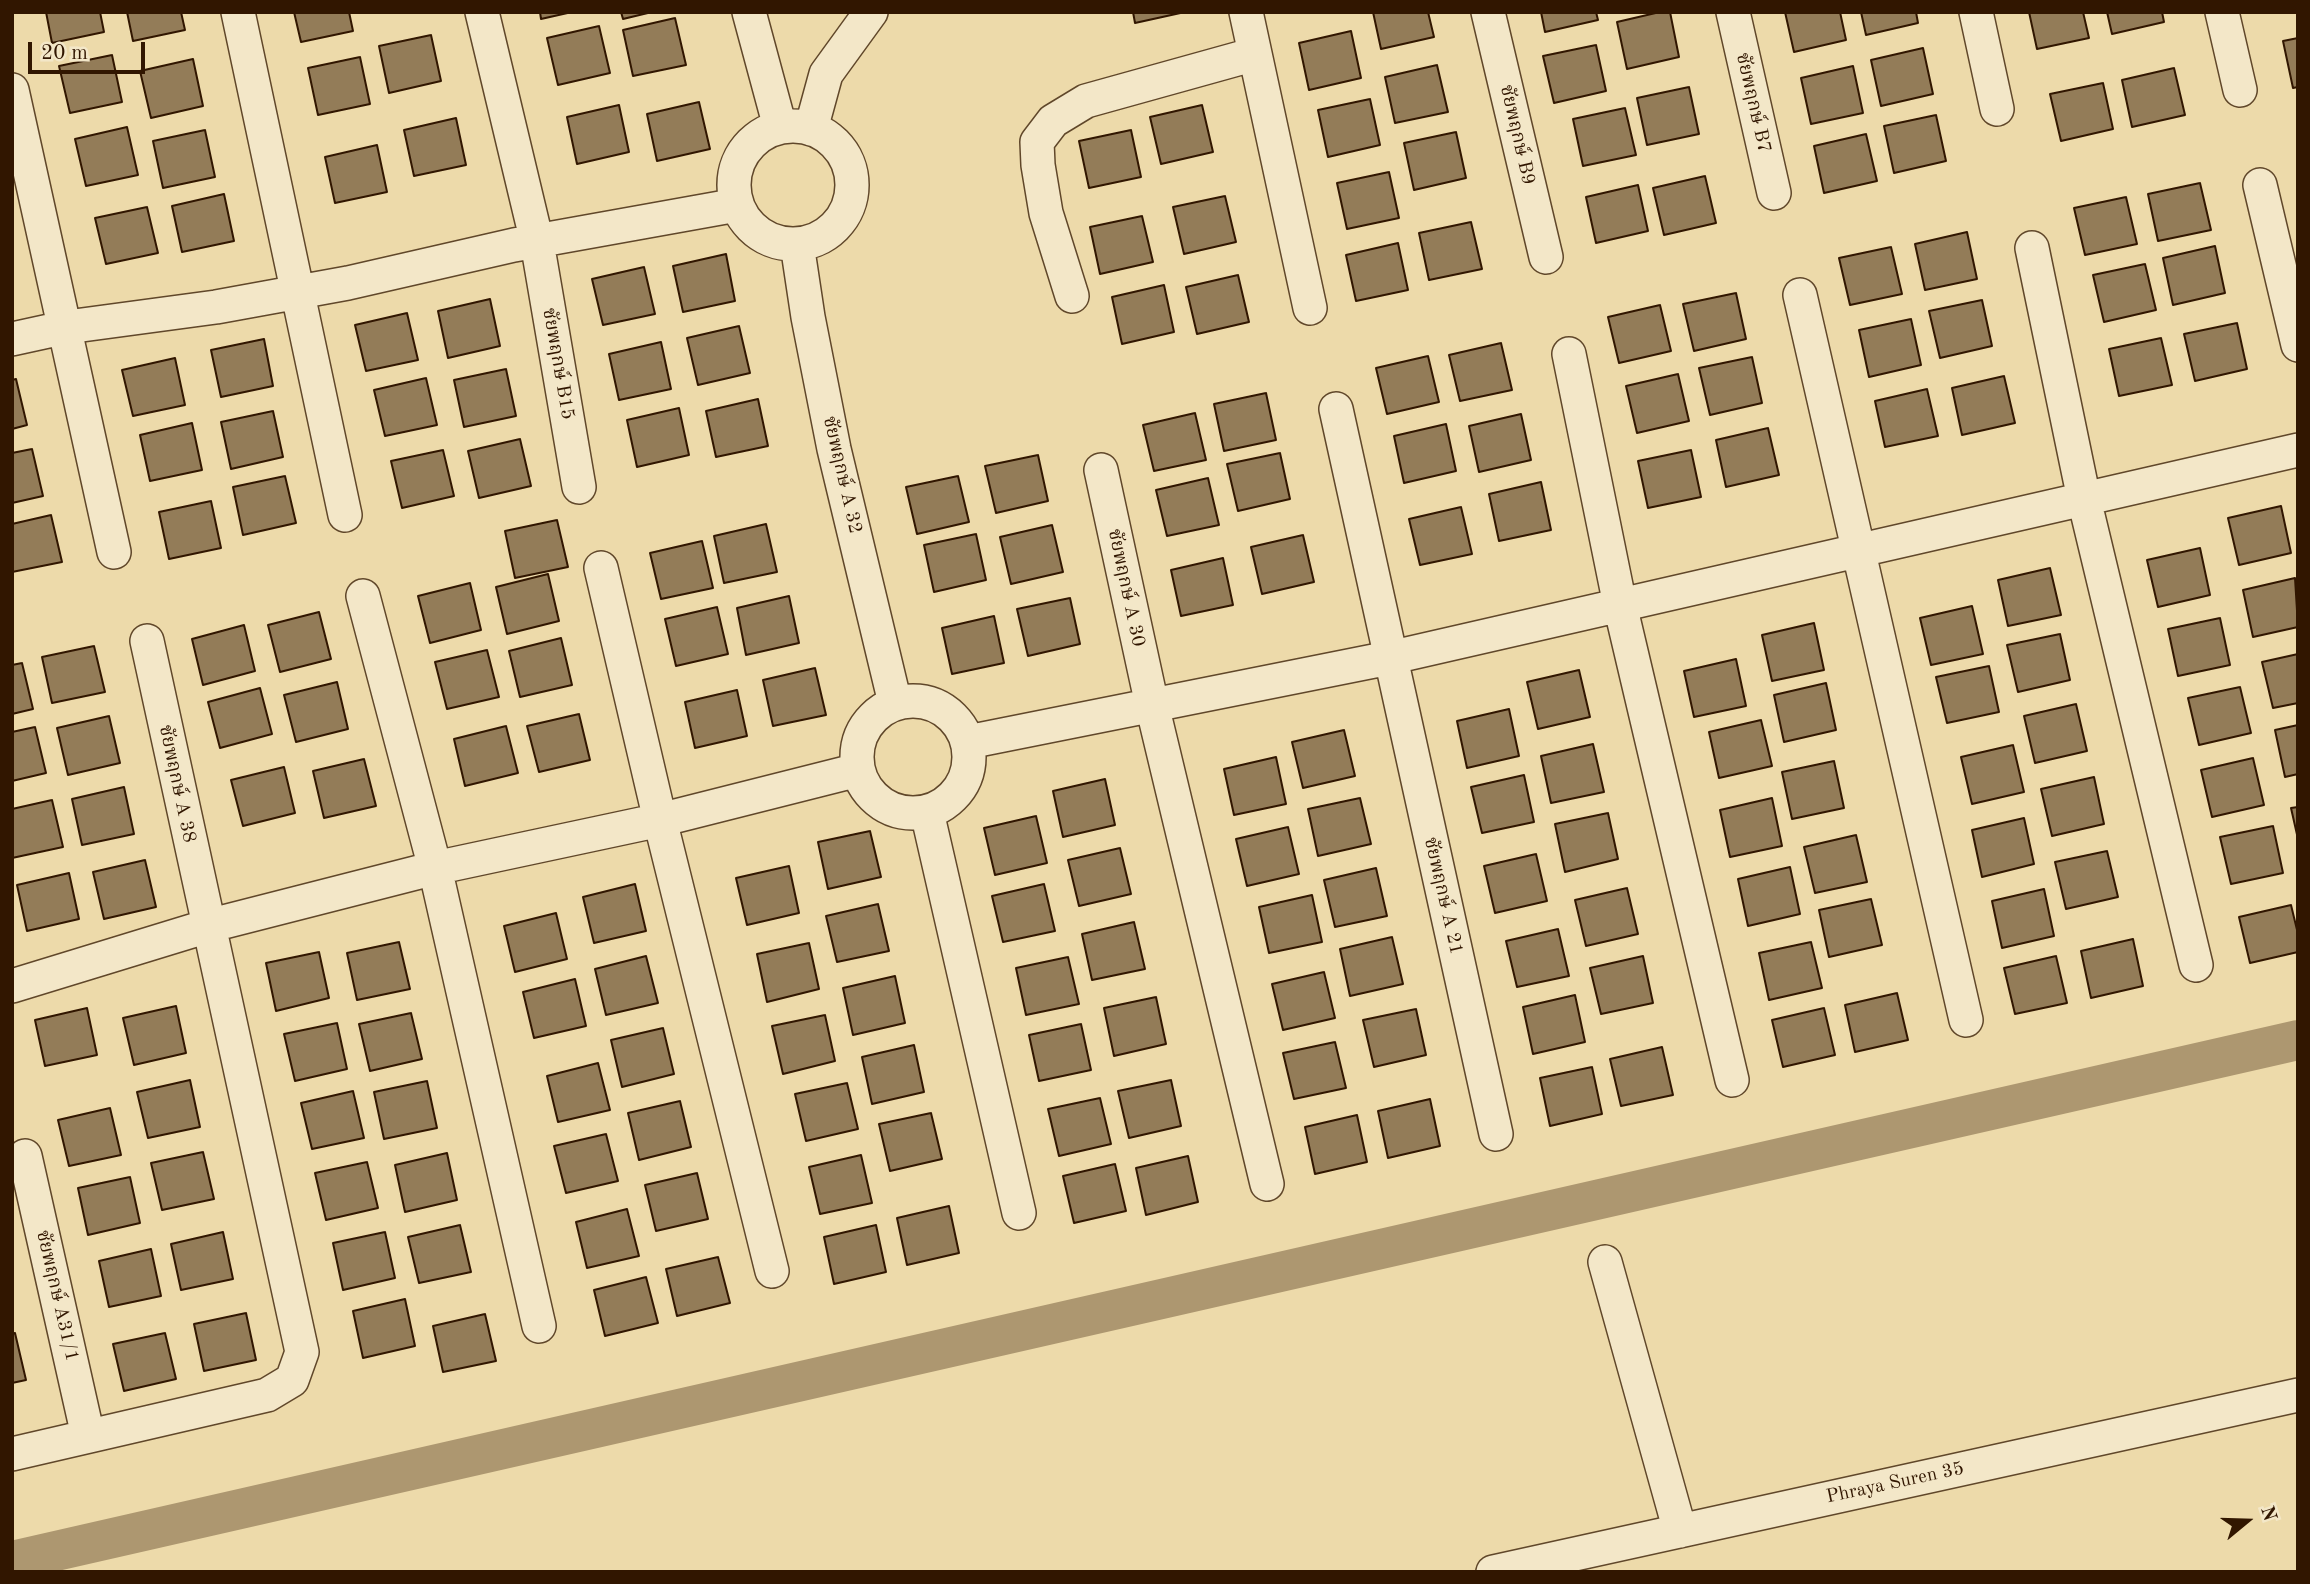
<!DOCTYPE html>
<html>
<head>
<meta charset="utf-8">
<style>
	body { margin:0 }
	#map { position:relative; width:2310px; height:1584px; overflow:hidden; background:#eddaaa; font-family:"Old Standard TT",serif }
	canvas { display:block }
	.frame { position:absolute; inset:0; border:14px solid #311600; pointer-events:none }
	.north { position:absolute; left:2212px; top:1486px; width:70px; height:70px; -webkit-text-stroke:5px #f3e7c8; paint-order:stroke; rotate:71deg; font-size:19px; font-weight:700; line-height:28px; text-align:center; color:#311600 }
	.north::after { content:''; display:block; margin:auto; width:24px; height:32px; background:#311600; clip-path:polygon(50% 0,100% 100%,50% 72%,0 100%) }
	.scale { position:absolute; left:28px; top:42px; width:117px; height:32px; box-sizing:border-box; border:4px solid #311600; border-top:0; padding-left:9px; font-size:21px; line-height:24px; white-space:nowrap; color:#311600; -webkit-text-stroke:5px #f3e7c8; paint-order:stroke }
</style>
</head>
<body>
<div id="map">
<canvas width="2310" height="1584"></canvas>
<div class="frame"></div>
<div class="north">N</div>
<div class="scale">20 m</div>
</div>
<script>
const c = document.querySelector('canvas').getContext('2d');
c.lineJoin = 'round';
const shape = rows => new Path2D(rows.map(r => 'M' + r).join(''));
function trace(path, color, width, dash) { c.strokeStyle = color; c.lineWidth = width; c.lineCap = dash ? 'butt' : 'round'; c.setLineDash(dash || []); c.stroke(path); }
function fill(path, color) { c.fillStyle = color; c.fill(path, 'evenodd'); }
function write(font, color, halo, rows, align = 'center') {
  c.font = font + ' "Old Standard TT","Noto Serif Thai",serif'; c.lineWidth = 6; c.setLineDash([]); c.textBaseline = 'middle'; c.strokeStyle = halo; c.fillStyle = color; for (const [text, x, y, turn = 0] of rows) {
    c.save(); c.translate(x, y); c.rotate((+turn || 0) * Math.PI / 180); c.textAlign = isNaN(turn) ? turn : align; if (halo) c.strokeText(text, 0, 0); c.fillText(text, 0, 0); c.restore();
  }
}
trace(shape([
	[12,1561,2298,1040]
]), '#ad9770', 40);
const building = shape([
	[46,12,100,12,104,32,52,43,46,12],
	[127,12,181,12,185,30,133,41,127,12],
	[294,12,349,12,353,31,301,42,294,12],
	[540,12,572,12,541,19,540,12],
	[621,12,652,12,623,19,621,12],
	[1133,12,1185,12,1135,23,1133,12],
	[1373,12,1428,12,1434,37,1381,49,1373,12],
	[1541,12,1596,12,1598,20,1545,32,1541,12],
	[1660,12,1670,12,1679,57,1627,69,1617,22,1660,12],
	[1785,12,1840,12,1846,40,1794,52,1785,12],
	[1861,12,1916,12,1918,23,1866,35,1861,12],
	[2029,12,2083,12,2089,38,2037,49,2029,12],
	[2107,12,2162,12,2164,22,2112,34,2107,12],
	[675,18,686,65,633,76,623,30,675,18],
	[599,26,610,73,558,85,547,38,599,26],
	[1351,31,1361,78,1309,90,1299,43,1351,31],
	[431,35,441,81,389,93,379,46,431,35],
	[2298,38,2298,87,2293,88,2283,41,2298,38],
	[1596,45,1606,91,1554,103,1543,56,1596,45],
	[1923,48,1933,94,1881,106,1871,60,1923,48],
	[112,55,122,102,70,113,59,66,112,55],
	[360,57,370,104,318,115,308,68,360,57],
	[193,59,203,106,151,118,140,71,193,59],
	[1437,65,1448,112,1395,123,1385,77,1437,65],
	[1853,66,1863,113,1811,124,1801,78,1853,66],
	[2174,68,2185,115,2132,127,2122,80,2174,68],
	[2103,83,2113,129,2061,141,2050,94,2103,83],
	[1689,87,1699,134,1647,145,1637,98,1689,87],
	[1370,99,1380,145,1328,157,1318,110,1370,99],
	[699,102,710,149,657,161,647,114,699,102],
	[619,105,629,152,577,164,567,117,619,105],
	[1202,105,1213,152,1161,164,1150,117,1202,105],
	[1625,108,1636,155,1583,166,1573,119,1625,108],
	[1936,115,1946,161,1894,173,1884,126,1936,115],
	[456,118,466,165,414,176,404,130,456,118],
	[127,127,138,175,86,186,75,139,127,127],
	[205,130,215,177,163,188,153,141,205,130],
	[1131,130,1141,177,1089,188,1079,141,1131,130],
	[1456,132,1466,178,1414,190,1404,143,1456,132],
	[1866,134,1877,181,1824,193,1814,146,1866,134],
	[377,145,387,192,335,203,325,157,377,145],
	[1389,172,1399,218,1347,229,1337,183,1389,172],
	[1705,176,1716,223,1664,235,1653,188,1705,176],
	[2200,183,2211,230,2158,241,2148,194,2200,183],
	[1638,185,1648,231,1596,243,1586,197,1638,185],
	[224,194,234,241,182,252,172,206,224,194],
	[1225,196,1236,242,1184,254,1173,207,1225,196],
	[2126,197,2137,244,2085,255,2074,208,2126,197],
	[147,207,158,253,106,264,95,218,147,207],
	[1142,216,1153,262,1100,274,1090,227,1142,216],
	[1471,222,1482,269,1429,280,1419,233,1471,222],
	[1967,232,1977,279,1925,290,1915,244,1967,232],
	[1398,243,1408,290,1356,301,1346,255,1398,243],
	[2215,246,2225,293,2173,305,2163,258,2215,246],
	[1891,247,1902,294,1850,305,1839,258,1891,247],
	[726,254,735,301,683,312,673,266,726,254],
	[2145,264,2156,310,2104,322,2093,275,2145,264],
	[644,267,655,314,603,325,592,279,644,267],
	[1238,275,1249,322,1197,334,1186,287,1238,275],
	[1164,285,1174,332,1122,344,1112,297,1164,285],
	[1736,293,1746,339,1694,351,1683,304,1736,293],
	[490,299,500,346,448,358,438,311,490,299],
	[1982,300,1992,346,1940,358,1929,311,1982,300],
	[1660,305,1671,351,1619,363,1608,317,1660,305],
	[407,313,418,360,366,371,355,325,407,313],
	[1911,319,1921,365,1869,377,1859,330,1911,319],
	[2237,323,2247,369,2195,381,2184,334,2237,323],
	[739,326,750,373,698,385,687,338,739,326],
	[2161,338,2172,385,2119,396,2109,349,2161,338],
	[264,339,273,386,221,397,211,350,264,339],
	[661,342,671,389,619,400,609,354,661,342],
	[1501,343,1512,390,1460,401,1449,355,1501,343],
	[1428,356,1439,402,1387,414,1376,368,1428,356],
	[1752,357,1762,403,1710,415,1699,368,1752,357],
	[175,358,185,405,133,416,122,370,175,358],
	[506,369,516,416,464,427,454,380,506,369],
	[1678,374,1689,421,1637,433,1626,386,1678,374],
	[2004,376,2015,423,1962,435,1952,388,2004,376],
	[426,378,437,425,385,436,374,390,426,378],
	[16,379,27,425,12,429,12,380,16,379],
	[1927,389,1938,436,1885,447,1875,401,1927,389],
	[1266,393,1276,440,1224,451,1214,404,1266,393],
	[758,399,768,446,716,457,706,411,758,399],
	[679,408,689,455,637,467,627,420,679,408],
	[273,411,283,457,231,469,221,422,273,411],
	[1195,413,1206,460,1154,471,1143,425,1195,413],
	[1521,414,1531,460,1479,472,1469,426,1521,414],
	[192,423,202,470,150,481,140,435,192,423],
	[1446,424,1456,471,1404,483,1394,436,1446,424],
	[1768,428,1779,475,1726,487,1716,440,1768,428],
	[520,439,531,486,479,498,468,451,520,439],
	[32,449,43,496,12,503,12,453,32,449],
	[443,450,454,496,402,508,391,461,443,450],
	[1691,450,1701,497,1648,508,1638,461,1691,450],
	[1280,453,1290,499,1238,511,1227,464,1280,453],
	[1038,455,1048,501,996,513,985,466,1038,455],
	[285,476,296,523,243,535,233,487,285,476],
	[958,476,969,522,917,534,906,487,958,476],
	[1208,478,1219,525,1167,536,1156,490,1208,478],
	[1541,482,1551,530,1499,541,1489,494,1541,482],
	[211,501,221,548,169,559,159,512,211,501],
	[2281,506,2291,553,2239,565,2228,518,2281,506],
	[1461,507,1472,554,1420,565,1409,519,1461,507],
	[51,515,62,562,12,572,12,524,51,515],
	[557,520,568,567,515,578,505,531,557,520],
	[766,524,777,572,724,583,714,536,766,524],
	[1052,525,1063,572,1011,584,1000,537,1052,525],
	[976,534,986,580,934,592,924,545,976,534],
	[1303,535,1314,582,1262,594,1251,547,1303,535],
	[702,541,713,588,661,599,650,553,702,541],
	[2200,548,2210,595,2158,607,2147,560,2200,548],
	[1223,558,1233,605,1181,616,1171,570,1223,558],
	[2050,568,2061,615,2008,626,1998,580,2050,568],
	[548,574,559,621,507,634,496,587,548,574],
	[2295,578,2298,627,2253,637,2243,590,2295,578],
	[470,583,481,630,430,643,418,596,470,583],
	[789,596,799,643,746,655,737,608,789,596],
	[1070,598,1080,644,1028,656,1017,609,1070,598],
	[1972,606,1983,654,1931,665,1920,618,1972,606],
	[717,607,728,654,676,666,665,619,717,607],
	[319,612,331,659,280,672,268,625,319,612],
	[994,616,1004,663,952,674,942,628,994,616],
	[2220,618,2230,665,2178,676,2168,629,2220,618],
	[1814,623,1824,670,1772,681,1762,635,1814,623],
	[244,625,255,671,203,685,192,639,244,625],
	[2060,634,2070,680,2018,692,2007,645,2060,634],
	[561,638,572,685,520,697,509,651,561,638],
	[94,646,105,692,52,703,42,657,94,646],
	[487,650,499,697,447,709,435,662,487,650],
	[2298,654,2298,703,2273,708,2262,662,2298,654],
	[1736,659,1746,706,1694,717,1684,671,1736,659],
	[22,663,33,709,12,714,12,665,22,663],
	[1989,666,1999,712,1947,723,1936,677,1989,666],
	[815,668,826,715,773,726,763,680,815,668],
	[1579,670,1590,717,1538,729,1527,682,1579,670],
	[337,682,348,729,296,742,284,695,337,682],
	[1826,683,1836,730,1784,742,1774,695,1826,683],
	[2240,687,2251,733,2199,745,2188,698,2240,687],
	[260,688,272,734,220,748,208,702,260,688],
	[737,690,747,736,695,748,685,702,737,690],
	[2076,704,2087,751,2035,763,2024,716,2076,704],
	[1509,709,1519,756,1467,768,1457,721,1509,709],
	[579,714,590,760,539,772,527,726,579,714],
	[109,716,120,763,68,775,57,728,109,716],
	[1761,720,1772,766,1719,778,1709,732,1761,720],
	[2298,725,2298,774,2285,777,2275,730,2298,725],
	[506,726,518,773,465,786,454,739,506,726],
	[35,727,46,773,12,781,12,732,35,727],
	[1344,730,1355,776,1303,788,1292,742,1344,730],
	[1593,744,1604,792,1551,803,1541,756,1593,744],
	[2013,745,2024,792,1972,804,1961,757,2013,745],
	[1276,757,1286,804,1234,815,1224,769,1276,757],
	[2253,758,2264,805,2212,817,2201,770,2253,758],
	[364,759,376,806,324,818,313,771,364,759],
	[1834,761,1844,808,1792,819,1782,772,1834,761],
	[284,767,295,813,243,826,231,780,284,767],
	[1524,775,1534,822,1482,833,1471,787,1524,775],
	[2094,777,2104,824,2052,836,2041,789,2094,777],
	[1105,779,1115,825,1063,837,1053,791,1105,779],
	[124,787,134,834,82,845,72,799,124,787],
	[1360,798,1371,844,1318,856,1308,809,1360,798],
	[1772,798,1782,846,1730,857,1720,810,1772,798],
	[52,800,63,847,12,858,12,809,52,800],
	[2298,807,2298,839,2291,808,2298,807],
	[1608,813,1618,859,1565,872,1555,824,1608,813],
	[1036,816,1047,863,995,875,984,828,1036,816],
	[2024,818,2034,864,1982,877,1972,830,2024,818],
	[2273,826,2283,873,2231,884,2220,837,2273,826],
	[1288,827,1299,874,1247,886,1236,839,1288,827],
	[870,831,881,877,828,889,818,842,870,831],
	[1856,835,1867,882,1815,893,1804,847,1856,835],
	[1120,848,1131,894,1079,906,1068,860,1120,848],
	[2107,851,2118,897,2066,909,2055,862,2107,851],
	[1536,854,1547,901,1495,913,1484,866,1536,854],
	[145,860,156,907,104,919,93,872,145,860],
	[789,866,799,913,747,925,736,878,789,866],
	[1790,867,1800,914,1748,926,1738,879,1790,867],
	[1376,868,1387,916,1335,927,1324,880,1376,868],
	[69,873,79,919,27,931,17,885,69,873],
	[635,884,646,931,594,943,583,897,635,884],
	[1044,884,1055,931,1003,942,992,896,1044,884],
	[1627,888,1638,934,1586,946,1575,900,1627,888],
	[2044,889,2054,936,2002,948,1992,901,2044,889],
	[1312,895,1322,942,1269,953,1259,907,1312,895],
	[1871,899,1882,945,1829,957,1819,910,1871,899],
	[878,904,889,951,837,962,826,916,878,904],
	[2291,905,2298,934,2298,952,2250,963,2239,917,2291,905],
	[556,913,567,959,515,972,504,926,556,913],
	[1134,922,1145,969,1092,980,1082,934,1134,922],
	[1558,929,1569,976,1517,987,1506,941,1558,929],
	[1392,937,1403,984,1350,996,1340,949,1392,937],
	[2133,939,2143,986,2091,998,2081,951,2133,939],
	[399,942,410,989,357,1000,347,953,399,942],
	[1811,942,1822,988,1769,1000,1759,953,1811,942],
	[809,943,819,989,767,1002,757,954,809,943],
	[319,952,329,998,276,1011,266,963,319,952],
	[646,956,658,1003,606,1015,595,969,646,956],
	[1643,956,1653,1003,1601,1014,1590,968,1643,956],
	[2056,956,2067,1003,2015,1014,2004,968,2056,956],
	[1068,957,1079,1004,1026,1015,1016,968,1068,957],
	[1324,972,1335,1018,1283,1030,1272,984,1324,972],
	[895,976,905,1023,853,1035,843,988,895,976],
	[575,979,586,1026,534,1038,523,992,575,979],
	[1897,993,1908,1040,1855,1052,1845,1005,1897,993],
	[1575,995,1585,1042,1533,1054,1523,1007,1575,995],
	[1156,997,1166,1044,1114,1056,1104,1008,1156,997],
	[176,1006,186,1053,134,1065,123,1018,176,1006],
	[87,1008,97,1055,45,1066,35,1020,87,1008],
	[1824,1008,1835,1055,1783,1067,1772,1020,1824,1008],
	[1416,1009,1426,1055,1374,1067,1363,1020,1416,1009],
	[411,1013,422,1059,370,1071,359,1024,411,1013],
	[825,1015,835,1061,783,1074,772,1026,825,1015],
	[337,1023,347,1069,295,1081,284,1034,337,1023],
	[1081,1024,1091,1070,1039,1081,1029,1035,1081,1024],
	[663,1028,674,1074,622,1087,611,1040,663,1028],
	[1335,1042,1346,1088,1294,1099,1283,1053,1335,1042],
	[914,1045,924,1092,872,1104,862,1057,914,1045],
	[1662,1047,1673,1095,1621,1106,1610,1059,1662,1047],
	[598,1063,610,1110,558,1122,547,1076,598,1063],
	[1592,1067,1602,1114,1550,1126,1540,1078,1592,1067],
	[190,1080,200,1127,148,1138,137,1092,190,1080],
	[1171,1080,1181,1126,1129,1138,1118,1091,1171,1080],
	[427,1081,437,1128,384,1139,374,1092,427,1081],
	[847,1083,858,1129,806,1141,795,1094,847,1083],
	[353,1091,364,1138,312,1149,301,1103,353,1091],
	[1100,1098,1111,1144,1059,1156,1048,1109,1100,1098],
	[1430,1099,1440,1146,1388,1158,1378,1111,1430,1099],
	[680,1101,691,1147,639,1160,628,1113,680,1101],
	[110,1108,121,1155,69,1166,58,1120,110,1108],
	[931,1113,942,1159,890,1171,879,1124,931,1113],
	[1357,1115,1367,1162,1315,1174,1305,1127,1357,1115],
	[606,1134,618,1181,566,1193,554,1146,606,1134],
	[203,1152,214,1199,162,1210,151,1163,203,1152],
	[447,1153,457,1200,405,1212,395,1165,447,1153],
	[861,1155,872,1203,820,1214,809,1167,861,1155],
	[1188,1156,1198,1202,1146,1215,1136,1168,1188,1156],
	[367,1162,378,1208,326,1220,315,1173,367,1162],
	[1115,1164,1126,1211,1074,1223,1063,1176,1115,1164],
	[697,1173,708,1219,656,1231,645,1185,697,1173],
	[130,1177,140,1223,88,1235,78,1188,130,1177],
	[949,1206,959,1253,907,1265,897,1218,949,1206],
	[627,1209,639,1256,587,1268,576,1222,627,1209],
	[460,1225,471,1272,419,1283,408,1237,460,1225],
	[876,1225,886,1272,834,1284,824,1237,876,1225],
	[223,1232,233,1279,181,1290,171,1244,223,1232],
	[385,1232,395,1278,343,1290,333,1243,385,1232],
	[151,1249,161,1296,109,1307,99,1261,151,1249],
	[718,1257,730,1303,677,1316,666,1269,718,1257],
	[646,1277,658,1323,605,1336,594,1290,646,1277],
	[405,1299,415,1346,363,1358,353,1311,405,1299],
	[246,1313,256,1360,204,1371,194,1324,246,1313],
	[485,1314,496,1361,443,1372,433,1326,485,1314],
	[15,1333,26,1380,12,1383,12,1334,15,1333],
	[165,1333,176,1379,124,1391,113,1344,165,1333]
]);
fill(building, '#937c58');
trace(building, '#311600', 2);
const minor = shape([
	[238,12,345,515],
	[482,12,537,242,579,487],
	[749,12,780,127],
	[1246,12,1310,308],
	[1488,12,1546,257],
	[1733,12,1774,193],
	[1976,12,1997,109],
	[2222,12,2240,90],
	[12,90,114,552],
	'734 185a59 59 0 1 1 118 0a59 59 0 1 1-118 0Z',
	[811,129,826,74,871,12],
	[2260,185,2298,345],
	[797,244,808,317,834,449,895,703],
	[2032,248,2084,499,2196,965],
	[1800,295,1966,1020],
	[1072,296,1046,213,1038,165,1037,142,1053,121,1086,101,1255,54],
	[12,339,67,327,216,307,348,283,514,245,737,205],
	[1569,354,1620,605,1732,1080],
	[1336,409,1496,1134],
	[1101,470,1152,705,1267,1184],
	[601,568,660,820,772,1271],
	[363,596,435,868,539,1326],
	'857 757a56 56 0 1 1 112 0a56 56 0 1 1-112 0Z',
	[968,742,1389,658,2298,450],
	[927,812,1019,1213],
	[12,986,208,926,435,868,660,820,858,770],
	[25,1156,88,1436],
	[1605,1262,1680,1531],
	[12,1454,267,1395,292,1380,302,1352,147,641],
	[1493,1572,2298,1395]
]);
trace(minor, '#60472a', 36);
trace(minor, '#f3e7c8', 33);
write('19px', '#311600', '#f3e7c8', [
	["ชัยพฤกษ์ B7",1753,103,77],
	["ชัยพฤกษ์ B9",1517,135,77],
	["ชัยพฤกษ์ B15",558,364,80],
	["ชัยพฤกษ์ A 32",842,475,77],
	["ชัยพฤกษ์ A 30",1126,588,78],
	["ชัยพฤกษ์ A 38",177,784,78],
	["ชัยพฤกษ์ A 21",1443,896,77],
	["ชัยพฤกษ์ A31/1",57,1296,77],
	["Phraya Suren 35",1895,1483,-12]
]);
</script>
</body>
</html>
